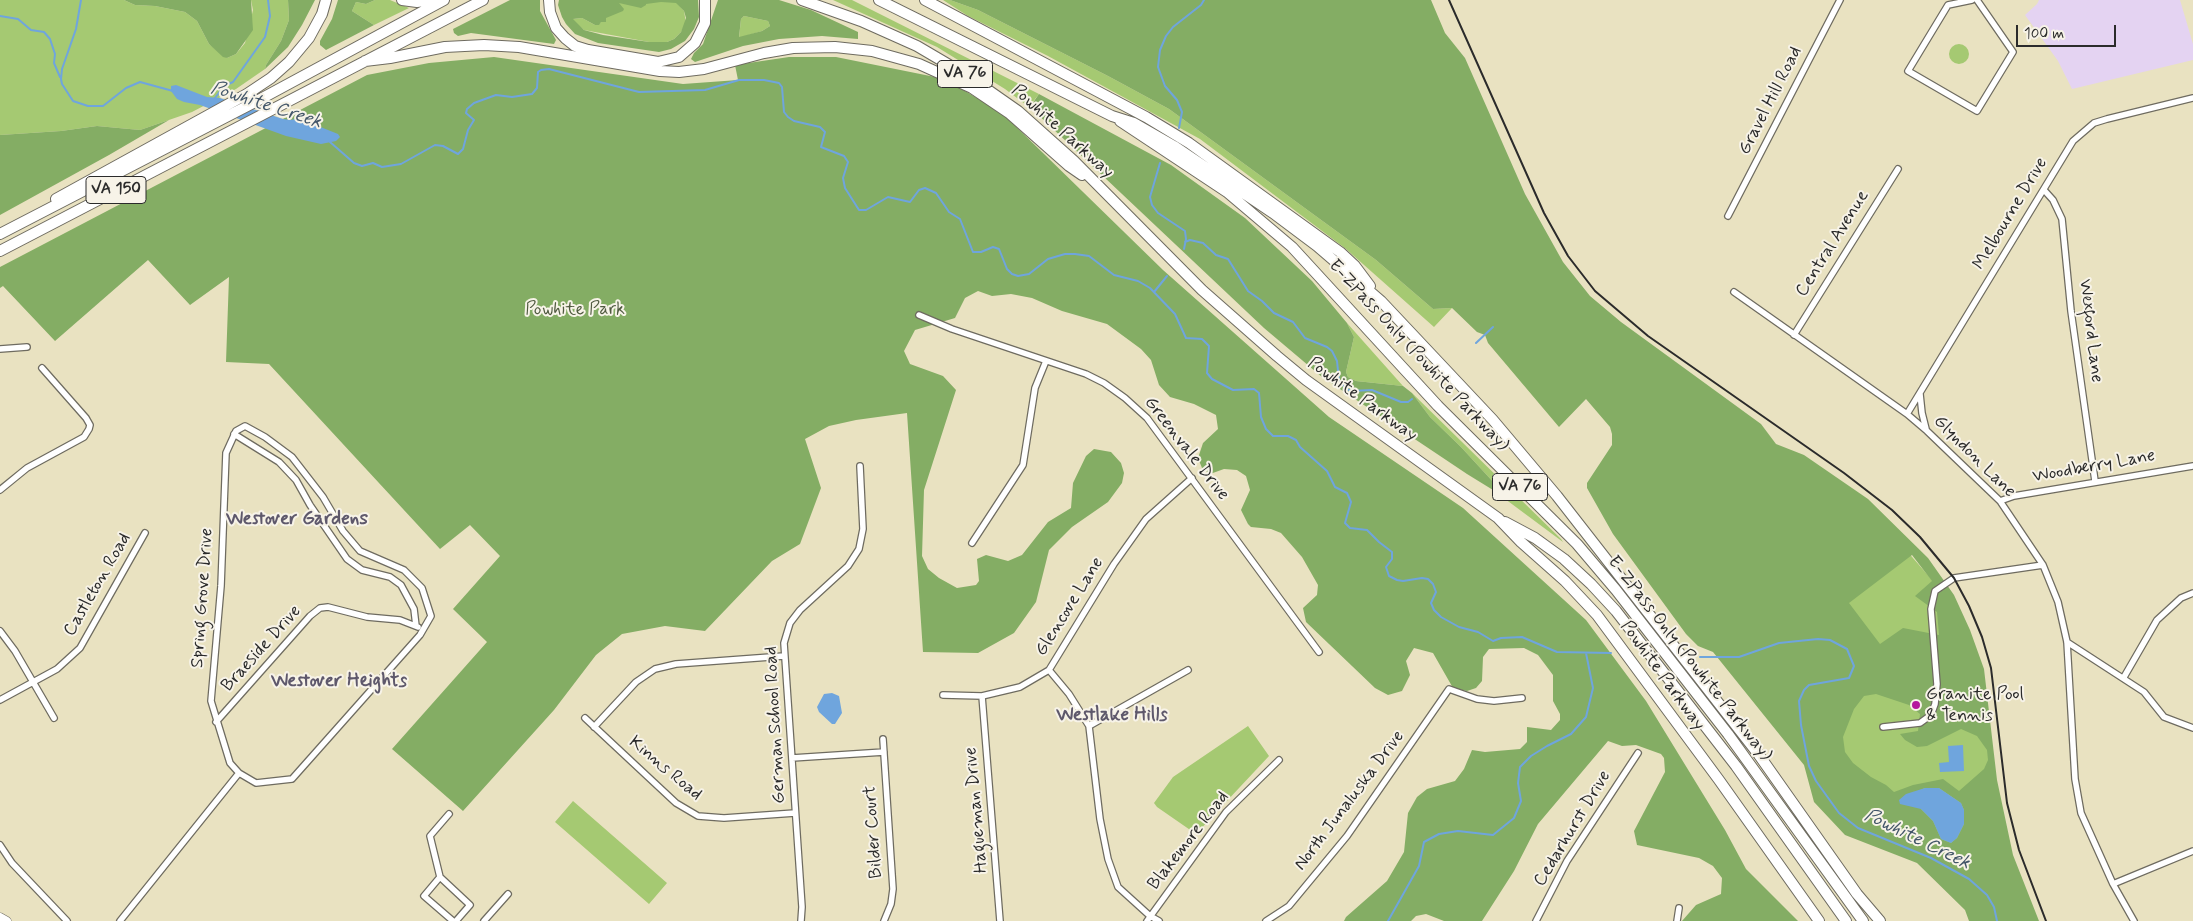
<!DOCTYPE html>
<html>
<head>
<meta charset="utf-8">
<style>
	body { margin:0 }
	#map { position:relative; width:2193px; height:921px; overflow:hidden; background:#e9e2c1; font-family:Mynerve,sans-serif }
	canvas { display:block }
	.scale { position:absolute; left:2016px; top:25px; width:100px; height:22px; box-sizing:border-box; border:2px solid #2b2b2b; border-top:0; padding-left:6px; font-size:15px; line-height:18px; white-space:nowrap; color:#2b2b2b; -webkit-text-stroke:4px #f7f3e8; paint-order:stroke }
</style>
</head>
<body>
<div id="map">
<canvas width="2193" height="921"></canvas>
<div class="scale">100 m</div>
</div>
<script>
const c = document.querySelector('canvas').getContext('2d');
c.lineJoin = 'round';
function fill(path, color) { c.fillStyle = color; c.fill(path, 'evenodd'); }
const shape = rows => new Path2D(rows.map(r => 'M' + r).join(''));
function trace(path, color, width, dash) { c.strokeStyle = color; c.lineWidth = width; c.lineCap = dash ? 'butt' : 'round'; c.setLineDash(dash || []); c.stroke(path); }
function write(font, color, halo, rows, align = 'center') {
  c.font = font + ' Mynerve,sans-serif'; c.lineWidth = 4; c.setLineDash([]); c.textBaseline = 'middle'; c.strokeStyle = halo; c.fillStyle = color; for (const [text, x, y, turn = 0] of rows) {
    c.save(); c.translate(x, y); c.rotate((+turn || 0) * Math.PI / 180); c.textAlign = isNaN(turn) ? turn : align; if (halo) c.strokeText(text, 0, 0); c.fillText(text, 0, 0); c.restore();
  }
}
fill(shape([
	[2039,0,2180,0,2193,44,2193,60,2072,89,2058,61,2025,15,2037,4]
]), '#e4d3f2');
fill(shape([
	[0,0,124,0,135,5,155,6,185,12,197,21,209,44,227,58,236,54,245,43,253,10,251,0,288,0,289,20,281,41,266,65,265,69,236,89,192,112,140,130,97,126,61,131,0,135],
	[375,0,390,0,409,8,374,25,352,11,356,2,366,4],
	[833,0,852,0,1039,94,1032,103,1033,110,1005,89,937,47],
	[943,0,950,0,978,10,1108,76,1169,109,1376,260,1433,309,1452,308,1434,327,1346,249,1200,139,1048,56,968,16],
	[618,2,676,2,684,11,686,23,681,32,674,39,667,42,649,42,584,30,573,21,573,19,582,18,595,25,598,25],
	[744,16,768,21,770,26,762,31,739,38,741,19],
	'1949 54a10 10 0 1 1 20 0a10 10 0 1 1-20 0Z',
	[1347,323,1403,386,1356,381,1348,377,1346,372,1354,337],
	[1412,393,1561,539,1563,542,1493,490,1496,489,1496,485,1461,447,1430,417],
	[1906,550,1952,603,1975,661,1999,824,1953,851,1831,749,1837,605],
	[1248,726,1269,756,1196,834,1157,807,1154,803,1173,777],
	[573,801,667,883,649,904,555,822]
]), '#a5c972');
fill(shape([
	[124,0,251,0,253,30,236,54,227,58,223,57,209,44,197,21,185,12,155,6,135,5],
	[288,0,315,0,302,25,288,47,265,69,266,65,281,41,289,20],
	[338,0,375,0,366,4,356,2,352,11,374,25,326,50,320,45,320,41,332,19],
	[510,0,540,0,540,11,556,40,554,44,471,33,458,36,454,33,453,29],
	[559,0,698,0,699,17,694,29,685,41,671,49,659,52,598,43,575,34,566,24,562,17,558,5],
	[661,2,676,3,684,11,686,18,681,32,674,39,667,42,649,42,603,35,584,30,573,19,582,18,595,25,599,25,601,22,606,22,606,18,623,11,624,9,619,3,641,8,646,5,646,4],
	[718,0,779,0,811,10,858,32,858,39,822,36,779,39,743,46,695,62,691,59,694,53,703,44],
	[744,16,768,21,770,26,762,31,739,37,741,19],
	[950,0,1431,0,1445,33,1465,58,1525,194,1563,262,1590,296,1621,322,1761,424,1776,444,1804,455,1868,499,1928,558,1954,595,1970,630,1984,669,1997,780,2013,855,2039,921,1969,921,1965,910,1917,863,1845,835,1814,802,1804,765,1713,652,1698,646,1686,634,1613,534,1587,488,1587,483,1612,445,1612,434,1610,427,1586,399,1559,427,1488,343,1485,335,1477,332,1452,308,1433,309,1376,260,1169,109,1108,76,978,10],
	[1912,555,1932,581,1915,596,1937,612,1939,635,1903,628,1880,644,1849,603],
	[1876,694,1909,705,1920,714,1918,731,1900,734,1905,740,1917,747,1927,746,1961,729,1977,736,1987,750,1988,760,1984,769,1959,791,1943,779,1913,785,1894,792,1886,785,1871,777,1853,763,1845,752,1843,737,1854,709,1864,696],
	[1925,788,1939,788,1961,803,1964,810,1964,824,1957,838,1951,843,1941,839,1933,821,1921,809,1918,791],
	[494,57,683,84,738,80,735,65,789,57,836,57,945,79,1002,113,1163,270,1329,417,1463,508,1586,620,1646,701,1725,830,1746,869,1798,921,1682,921,1696,905,1721,894,1722,878,1713,866,1699,858,1637,845,1634,831,1665,772,1664,758,1661,754,1636,745,1622,746,1608,741,1538,824,1514,871,1482,921,1444,921,1426,914,1416,916,1411,921,1344,921,1346,917,1387,881,1404,852,1408,813,1417,797,1427,789,1455,781,1464,769,1472,750,1485,752,1520,749,1527,742,1527,727,1551,730,1560,720,1560,714,1553,701,1553,675,1538,655,1524,648,1489,649,1483,657,1482,681,1476,688,1467,691,1453,688,1433,653,1414,648,1406,661,1410,675,1402,691,1388,695,1375,688,1306,622,1303,608,1317,595,1318,585,1302,557,1281,533,1271,529,1251,527,1248,524,1241,510,1250,490,1246,476,1237,470,1224,469,1210,474,1202,468,1198,458,1203,443,1218,429,1216,415,1194,404,1170,397,1159,385,1151,360,1141,349,1107,324,1062,311,1032,298,1011,294,992,296,978,291,965,298,955,318,915,330,904,351,910,364,943,376,956,390,924,490,922,556,928,569,939,578,957,588,976,585,979,581,977,559,986,555,1008,561,1022,555,1048,522,1071,508,1073,483,1086,456,1094,449,1111,452,1121,463,1124,473,1122,483,1108,502,1072,527,1049,550,1036,602,1014,633,978,653,923,652,907,413,856,420,829,426,805,439,821,488,800,544,772,561,705,631,665,626,622,634,596,655,554,710,463,811,392,749,487,642,453,609,500,556,470,525,440,549,269,364,226,362,229,277,190,305,148,260,55,341,3,286,0,288,0,267,367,75,429,63],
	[1039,94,1171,165,1245,218,1312,281,1347,323,1354,337,1346,372,1348,377,1356,381,1403,386,1412,393,1430,417,1461,447,1496,485,1496,489,1493,490,1467,474,1322,377,1264,328,1033,110,1032,104],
	[169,120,109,155,0,215,0,135,61,131,97,126,140,130]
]), '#84ad64');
fill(shape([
	[176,85,207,97,220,98,283,119,291,120,298,118,338,134,340,137,336,141,321,144,286,136,200,105,184,102,177,99,171,91,171,86],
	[832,693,839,696,842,713,835,724,832,724,819,712,817,707,824,694],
	[1963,745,1964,771,1940,772,1939,763,1949,762,1948,746],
	[1925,788,1939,788,1961,803,1964,810,1964,824,1957,838,1951,843,1941,839,1933,821,1921,809,1900,804,1899,800,1906,794]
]), '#6fa5dd');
trace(shape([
	[81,0,76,29,62,69,61,79,62,84,73,101,88,106,103,106,126,88,140,82,173,91],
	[0,16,18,19,31,30,44,32,50,39,55,54,54,63,60,77],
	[215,98,224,86,233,82,265,37,270,16,268,0],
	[1179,128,1182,112,1177,100,1165,86,1158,67,1160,50,1166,36,1173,27,1201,5,1204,0],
	[330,142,354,163,362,166,373,163,382,167,401,164,435,145,443,146,458,154,463,149,468,130,474,120,466,113,467,109,474,103,496,95,512,97,532,94,537,88,538,72,541,70,549,69,639,92,705,90,739,80,764,80,779,83,782,87,784,112,788,117,794,121,820,127,825,132,821,147,844,156,848,162,843,178,845,188,859,210,866,210,888,197,910,202,919,190,925,188,936,193,949,212,960,219,973,252,981,252,993,247,999,249,1007,269,1012,274,1018,276,1029,274,1048,259,1065,254,1075,254,1089,256,1114,275,1138,281,1150,288,1175,314,1186,338,1202,339,1209,346,1207,373,1212,379,1233,390,1254,389,1259,393,1261,417,1266,429,1273,436,1288,436,1296,440,1300,447,1327,471,1335,487,1347,493,1351,502,1345,523,1350,528,1367,530,1379,542,1392,552,1392,559,1386,567,1389,576,1397,580,1403,581,1422,578,1428,579,1433,584,1436,592,1431,603,1434,610,1441,617,1459,627,1478,632,1493,641,1501,638,1522,637,1557,652,1611,653],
	[1160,163,1150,197,1152,205,1158,213,1185,231,1186,239,1184,249],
	[1185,242,1190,240,1203,243,1216,255,1228,259,1248,291,1262,301,1274,313,1293,322,1305,338,1327,347,1332,351,1337,361,1339,380,1345,388,1351,391,1372,390,1401,402,1408,402,1412,399],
	[1154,292,1167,276],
	[1476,343,1493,327],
	[1700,657,1739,657,1779,643,1818,639,1830,640,1847,649,1854,666,1849,678,1809,685,1804,690,1799,701,1801,725,1809,766,1816,781,1839,813,1858,828,1931,858,1969,879,1987,895,1994,907,1997,921],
	[1388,921,1419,866,1424,842,1439,834,1458,831,1493,835,1514,818,1521,801,1518,783,1520,767,1531,756,1547,746,1571,734,1586,717,1593,688,1586,653]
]), '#6fa5dd', 2);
const street = shape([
	[1972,0,1948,5,1908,71,1977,111,2013,52,1977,0],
	[2044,190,2053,200,2062,219,2071,311,2095,481],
	[1728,216,1840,0],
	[1734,292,1907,414,1927,431,2000,501,2043,565,2058,602,2067,642,2075,779,2081,813,2113,884,2134,921],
	[919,315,952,329,1086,374,1104,383,1125,398,1147,418,1319,652],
	[1794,335,1898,169],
	[0,349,27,347],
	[1920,394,1922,413,1926,429],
	[1907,414,2073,141,2094,123,2107,119,2193,98],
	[234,434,279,462,296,480,310,505,347,559,362,570,390,577,401,585,414,609,416,626],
	[0,490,27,468,84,437,89,429,90,425,86,418,42,368],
	[2000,501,2014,496,2193,466],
	[972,543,1023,465,1035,388,1046,361],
	[0,631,15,651,54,718],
	[2067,642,2144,692,2164,717,2193,728],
	[1049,670,1069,694,1089,726,1100,819,1108,859,1118,887,1150,916,1159,921],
	[2124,677,2157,620,2181,598,2193,593],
	[943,695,982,696,1020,687,1049,670,1114,564,1146,519,1192,478],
	[982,696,1000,921],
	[0,700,57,669,80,648,145,533],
	[585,718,676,803,698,816,724,818,795,813],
	[216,722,310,616,320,608,328,607,367,617,400,620,418,627],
	[1089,726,1188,670],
	[594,727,636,682,655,669,676,664,784,656],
	[1883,727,1920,723,1931,715,1935,704,1937,684,1931,609,1935,591,1954,578,2043,565],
	[883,739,893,889,891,904,884,921],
	[792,758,884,752],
	[449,814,430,836,440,877,470,905,456,921],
	[0,845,12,863,67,921],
	[440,877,424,896,453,921],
	[2113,884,2193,851],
	[120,921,239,773,256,783,292,779,420,635,431,616,422,588,404,570,360,551,343,531,323,497,292,457,265,437,245,426,236,431,226,453,221,586,211,701,230,763,239,773],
	[484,921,508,894],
	[801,921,802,907,784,643,790,623,800,610,848,566,859,549,863,529,860,466],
	[1147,921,1226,812,1279,760],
	[1266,921,1289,906,1347,836,1449,689,1477,699,1494,701,1522,698],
	[1536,921,1567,861,1638,753],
	[1677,921,1679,908]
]);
const secondary = shape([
	[0,917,7,921]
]);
const highway = shape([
	[402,0,417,2,430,0],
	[549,0,550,12,556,28,565,38,575,46,588,50,658,62,679,57,695,43,705,23,705,0],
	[802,0,861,21,917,46,968,76,1018,111,1074,161,1202,290,1277,356,1306,380,1498,518,1521,542,1565,581,1597,615,1719,780,1819,921],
	[879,0,1112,116,1134,123,1174,146,1273,213,1317,246,1381,301,1493,420,1557,496,1759,755,1857,894,1880,921],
	[925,0,1146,117,1189,143,1340,252,1355,266,1370,286],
	[365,61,390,58,445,47,484,45,519,47,660,71,679,72,704,69,764,53,793,48,835,47,872,51,919,64,972,88,1009,113,1069,166,1082,175],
	[1120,121,1227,192,1292,247,1438,406,1577,544,1616,590,1728,734,1863,921],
	[56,199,247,94,271,78,289,62,309,38,322,14,326,0],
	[0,234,255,102,444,0],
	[0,251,483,0],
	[1505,522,1535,538,1564,559,1591,584,1616,611,1736,766,1846,921]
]);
trace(street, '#6e6b60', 8);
trace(secondary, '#6e6b60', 9);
trace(highway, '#6e6b60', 12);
trace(street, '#fff', 5.5);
trace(secondary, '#fff', 8);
trace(highway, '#fff', 10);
trace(shape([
	[1449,0,1544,213,1568,256,1595,291,1648,336,1844,473,1892,510,1920,537,1954,578,1969,606,1982,637,1991,668,2007,803,2019,850,2046,921]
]), '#2b2b2b', 2);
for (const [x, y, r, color] of [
	[1916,705,5,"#b5179e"]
]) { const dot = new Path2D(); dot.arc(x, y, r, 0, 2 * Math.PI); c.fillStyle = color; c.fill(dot); trace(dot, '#f7f3e8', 2); }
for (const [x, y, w] of [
	[965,74,55],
	[116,190,60],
	[1520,487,55]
]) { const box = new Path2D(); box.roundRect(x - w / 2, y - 13.5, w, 27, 4); c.fillStyle = '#f7f3e8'; c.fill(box); trace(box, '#2b2b2b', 1); }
write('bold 16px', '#2b2b2b', null, [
	["VA 76",965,74],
	["VA 150",116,190],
	["VA 76",1520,487]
]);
write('18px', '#2b2b2b', '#f7f3e8', [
	["Gravel Hill Road",1771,101,-63],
	["Powhite Parkway",1062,132,42],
	["Melbourne Drive",2011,214,-59],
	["Central Avenue",1833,244,-58],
	["Wexford Lane",2090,331,83],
	["E-ZPass Only (Powhite Parkway)",1418,356,47],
	["Powhite Parkway",1362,400,36],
	["Greenvale Drive",1186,449,52],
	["Glyndon Lane",1974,457,45],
	["Woodberry Lane",2094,467,-10],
	["Castleton Road",98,585,-60],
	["Spring Grove Drive",203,598,-86],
	["Glencove Lane",1070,607,-58],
	["Braeside Drive",262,649,-48],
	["E-ZPass Only (Powhite Parkway)",1689,659,52],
	["Powhite Parkway",1662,676,54],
	["German School Road",776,725,-93],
	["Kinns Road",665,769,40],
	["North Junaluska Drive",1350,801,-53],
	["Hagueman Drive",977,810,-95],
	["Cedarhurst Drive",1573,829,-59],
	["Bilder Court",874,832,-94],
	["Blakemore Road",1189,841,-52]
]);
write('18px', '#505a40', '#f7f3e8', [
	["Powhite Park",575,310]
]);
write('18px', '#2b2b2b', '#f7f3e8', [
	["Granite Pool",1926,695],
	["& Tennis",1926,716]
], 'left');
write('italic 19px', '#435669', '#f7f3e8', [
	["Powhite Creek",266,106,18],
	["Powhite Creek",1917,840,26]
]);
write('bold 19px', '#5e586b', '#f7f3e8', [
	["Westover Gardens",297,520],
	["Westover Heights",339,682],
	["Westlake Hills",1112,716]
]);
</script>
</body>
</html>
